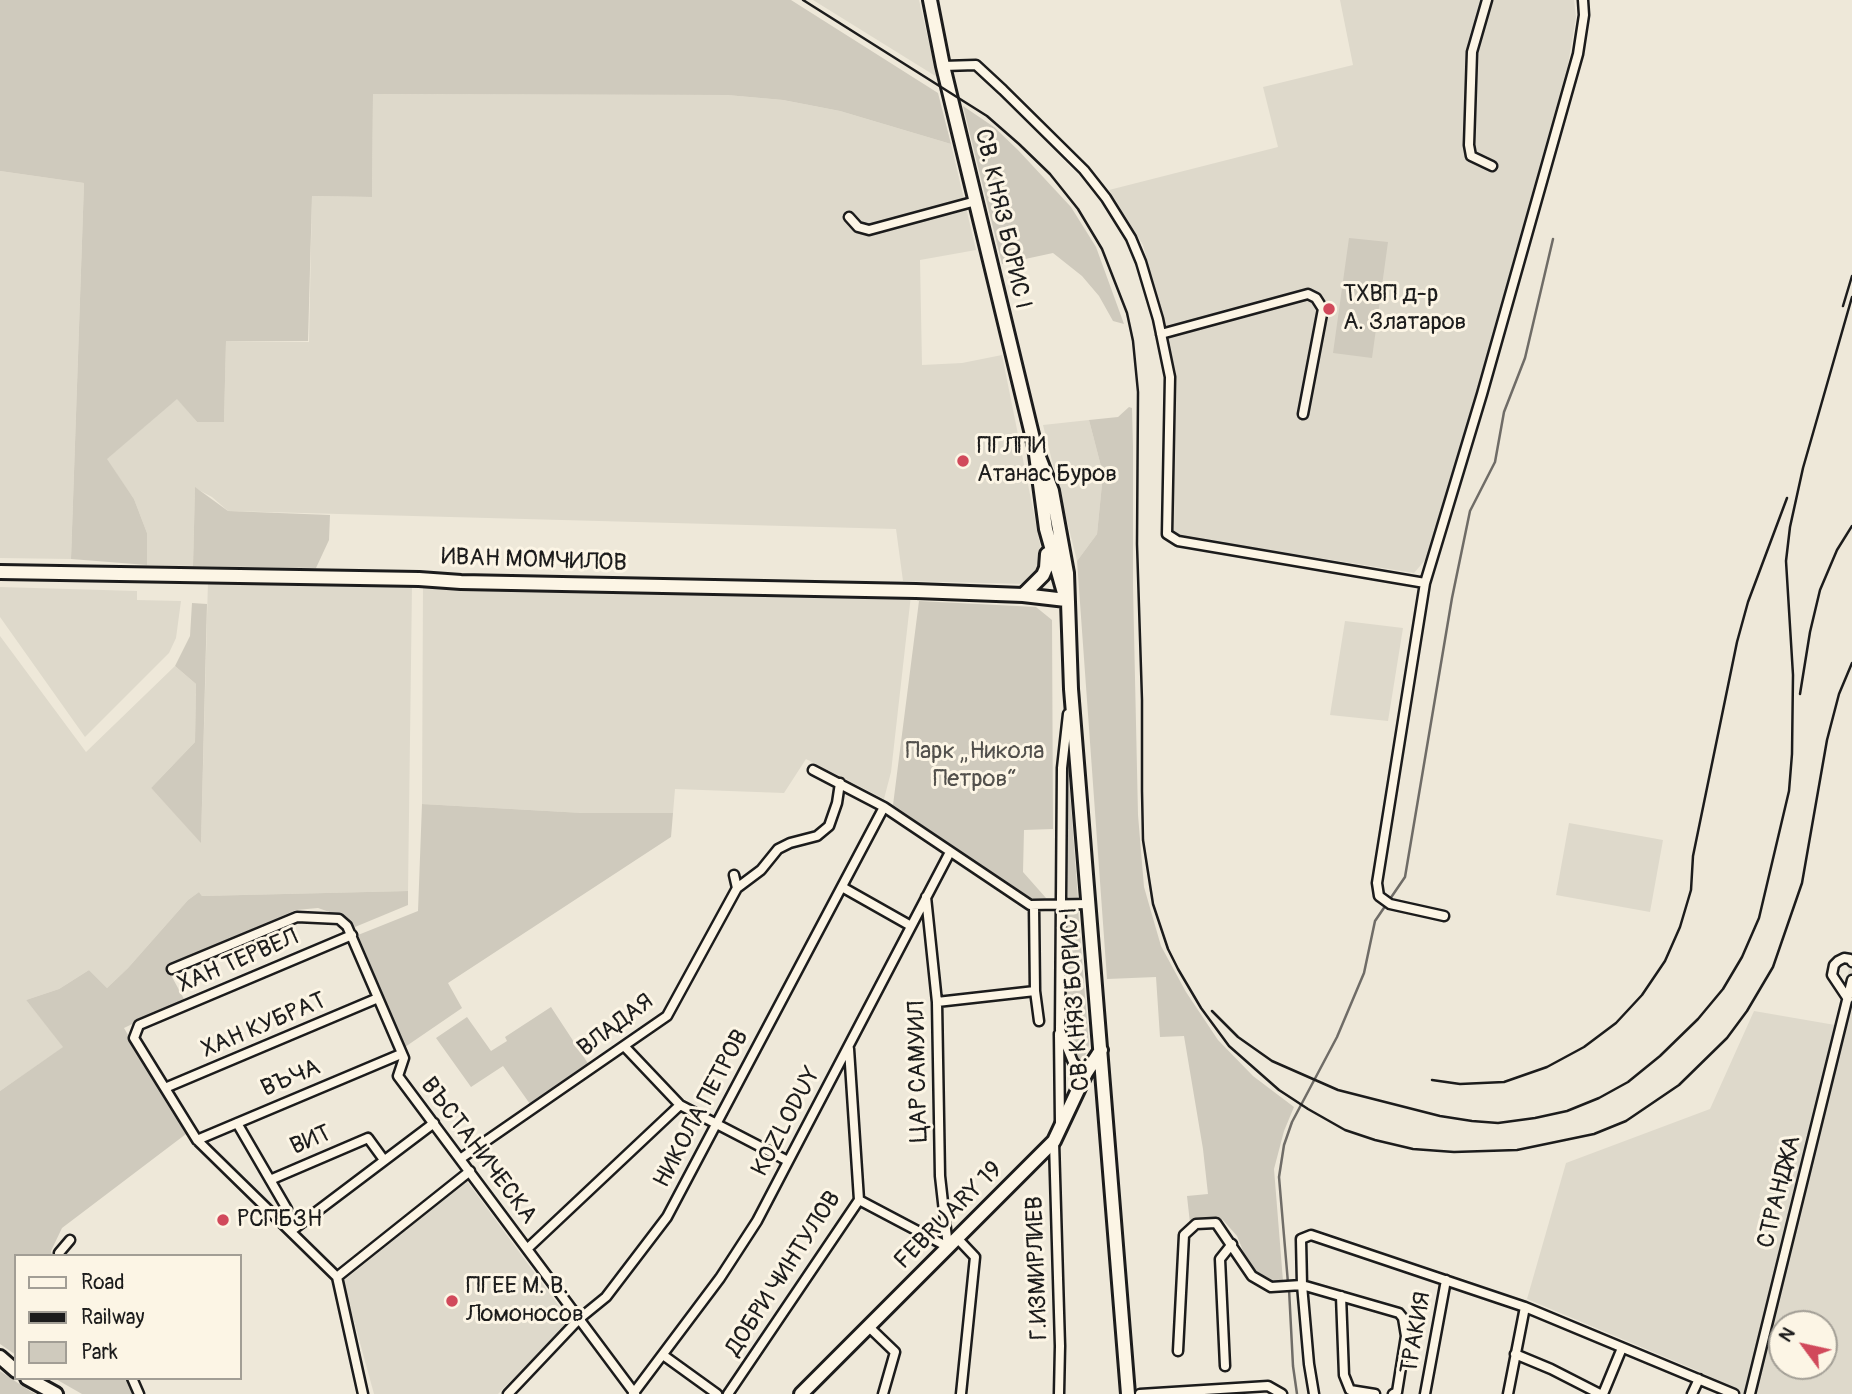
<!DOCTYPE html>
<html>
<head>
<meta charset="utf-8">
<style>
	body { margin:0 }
	#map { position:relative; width:1852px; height:1394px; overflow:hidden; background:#eee8d9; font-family:Pangolin,sans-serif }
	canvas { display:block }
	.legend { position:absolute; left:14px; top:1254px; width:228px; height:126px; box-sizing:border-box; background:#fcf5e5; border:2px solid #a29e95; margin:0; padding:9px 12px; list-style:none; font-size:21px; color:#1c1c1c }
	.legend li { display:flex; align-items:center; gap:14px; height:35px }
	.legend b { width:35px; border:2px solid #a29e95 }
	.north { position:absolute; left:1768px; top:1310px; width:70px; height:70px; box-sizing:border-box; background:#fcf5e5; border:2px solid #a29e95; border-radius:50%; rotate:303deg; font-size:19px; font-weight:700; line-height:28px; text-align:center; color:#1c1c1c }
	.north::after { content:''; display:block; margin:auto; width:24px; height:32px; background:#d1495b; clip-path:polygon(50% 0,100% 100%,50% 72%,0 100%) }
</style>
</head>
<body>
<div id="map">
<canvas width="1852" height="1394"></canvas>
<ul class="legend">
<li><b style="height:9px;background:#fcf5e5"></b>Road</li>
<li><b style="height:9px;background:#1c1c1c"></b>Railway</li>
<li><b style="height:19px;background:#cfcabd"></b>Park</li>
</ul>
<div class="north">N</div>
</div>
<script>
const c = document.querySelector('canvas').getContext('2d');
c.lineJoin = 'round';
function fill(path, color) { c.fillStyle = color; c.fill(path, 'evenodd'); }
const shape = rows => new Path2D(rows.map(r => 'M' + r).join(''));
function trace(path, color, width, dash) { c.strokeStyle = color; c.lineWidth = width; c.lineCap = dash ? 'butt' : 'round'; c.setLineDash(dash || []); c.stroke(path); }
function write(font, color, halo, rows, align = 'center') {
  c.font = font + ' Pangolin,sans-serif'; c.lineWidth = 6; c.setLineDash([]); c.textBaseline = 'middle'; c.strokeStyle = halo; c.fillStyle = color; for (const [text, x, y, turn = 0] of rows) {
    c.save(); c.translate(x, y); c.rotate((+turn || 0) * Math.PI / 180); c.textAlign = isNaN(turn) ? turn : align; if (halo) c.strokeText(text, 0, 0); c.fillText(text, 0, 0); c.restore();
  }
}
fill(shape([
	[813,0,919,0,937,77],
	[1340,0,1574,0,1576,17,1568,65,1476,393,1426,559,1414,573,1181,536,1172,529,1176,373,1143,245,1109,190,1278,147,1263,87,1353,65],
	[373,94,727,95,783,100,840,111,951,144,976,250,920,260,922,365,962,363,1002,355,1041,549,1041,567,1036,574,1025,584,903,581,896,529,228,511,212,497,195,488,193,566,147,565,147,533,134,499,106,459,177,398,197,422,224,421,226,341,309,342,312,196,372,197],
	[0,171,84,183,71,559,0,558],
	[1089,420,1103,474,1097,534,1077,561,1043,425],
	[208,581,412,585,408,891,202,896,199,892,188,900,128,968,107,988,89,970,59,989,26,1000,64,1047,0,1091,0,636,86,752,175,666,196,684,195,742,151,788,201,842],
	[423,585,911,595,891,772,884,799,806,759,784,793,675,789,673,813,583,813,422,804],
	[0,587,137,591,137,600,181,601,176,638,169,653,85,737,0,617],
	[1345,621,1403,628,1388,721,1330,715],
	[1569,823,1663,840,1650,912,1556,895],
	[1852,958,1852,1394,1742,1394,1698,1371,1527,1299,1566,1163,1710,1109,1754,1011,1835,1025],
	[1782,1324,1824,1324,1824,1366,1782,1366],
	[467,1181,570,1321,498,1394,374,1394,343,1281]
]), '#ded9cb');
fill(shape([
	[0,0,791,0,938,93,951,144,840,111,783,100,727,95,373,94,372,197,312,196,308,341,226,341,224,422,197,422,177,399,107,459,134,499,147,533,147,565,71,559,84,183,0,171],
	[963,106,994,127,1018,150,1071,207,1096,247,1124,324,1113,321,1099,296,1082,276,1053,253,1002,264],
	[1349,238,1388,242,1372,358,1333,353],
	[1129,407,1132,408,1133,447,1133,587,1138,815,1144,887,1161,946,1186,992,1218,1040,1253,1076,1294,1107,1284,1131,1274,1169,1283,1281,1272,1281,1250,1268,1237,1236,1222,1219,1205,1217,1190,1223,1187,1196,1208,1194,1203,1149,1184,1036,1160,1037,1156,977,1107,979,1077,561,1097,534,1103,474,1089,420,1118,417],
	[195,487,228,511,330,515,329,540,316,568,193,566],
	[919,601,1036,607,1052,620,1053,829,1024,830,1023,872,1046,898,1028,898,893,805],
	[192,603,207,604,201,843,151,788,195,742,196,684,175,666,190,636],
	[1068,767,1078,898,1068,898,1065,768],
	[422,804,583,813,673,813,671,837,448,983,462,1008,405,1047,358,935,418,911],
	[408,891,408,905,355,927,338,915,318,908,296,910,166,966,184,999,124,1028,186,1134,62,1228,51,1251,52,1256,16,1256,16,1355,0,1344,0,1091,63,1047,26,1000,59,989,89,970,107,988,128,968,188,900,199,892,202,896],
	[1067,907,1078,908,1089,1045,1083,1061,1078,1058,1066,1029],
	[551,1007,589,1065,530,1104,503,1066,471,1087,436,1038,467,1017,491,1051,507,1041,505,1037],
	[0,1371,30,1391,36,1394,0,1394],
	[54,1378,125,1378,135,1394,82,1394]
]), '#cfcabd');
trace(shape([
	[1288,1283,1279,1177,1284,1145,1292,1122,1337,1037,1364,973,1375,921,1405,877,1452,598,1470,511,1495,462,1504,412,1525,358,1553,239],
	[1289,1289,1293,1366,1297,1394]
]), '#6f6c67', 2.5);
const street = shape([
	[1487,0,1472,52,1469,145,1471,156,1492,166],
	[943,66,976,65,1003,90,1084,170,1106,198,1131,238,1141,262,1158,319,1170,377,1167,534,1178,541,1425,583],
	[849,217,858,227,869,230,976,201],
	[1161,334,1308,294,1316,298,1323,309,1303,414],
	[1068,714,1062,768,1060,1030,1073,1062,1086,1073],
	[813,770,884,807,1030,905,1090,904],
	[842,887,911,926],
	[737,888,761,870,778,849,790,843,817,836,829,826,837,803,840,783],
	[926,897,937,1002,940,1176,948,1247],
	[1034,906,1035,991,1039,1021],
	[1444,916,1390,904,1379,896,1377,883,1425,583,1482,394,1578,54,1584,15,1583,0],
	[352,935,139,1025,134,1038,197,1140,337,1277,363,1394],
	[172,969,297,917,339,919,347,926,404,1058,398,1076,635,1394],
	[1848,999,1832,975,1834,965,1838,961,1844,958,1850,959,1852,962],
	[937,1002,1035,991],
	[1059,1034,1060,1123],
	[625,1047,680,1105,788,1161],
	[165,1088,378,998],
	[237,1123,287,1209,291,1231,434,1123],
	[197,1140,401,1054],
	[1054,1142,1060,1346,1059,1394],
	[460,1159,667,1016,737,888,734,875],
	[270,1180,368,1138,384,1160],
	[859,1200,948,1247],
	[957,1238,975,1257,961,1394],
	[527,1249,680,1105],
	[60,1256,59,1253,70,1240],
	[337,1277,470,1171],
	[1341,1296,1344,1375,1350,1390,1375,1394],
	[869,1327,895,1352,883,1394],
	[1178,1351,1184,1235,1196,1224,1216,1223,1252,1276,1271,1287,1302,1285,1399,1313,1403,1318,1406,1336,1397,1392,1393,1394],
	[1515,1354,1551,1369,1600,1394],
	[663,1355,717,1394],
	[1225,1366,1220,1259,1232,1244],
	[132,1378,139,1394],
	[508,1394,579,1319,606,1297,667,1217,884,807],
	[633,1394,720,1278,757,1221,950,852],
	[728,1394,859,1200,849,1049],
	[1140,1394,1268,1386,1282,1394],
	[1314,1394,1309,1364,1302,1285,1301,1239,1311,1235,1525,1307,1734,1394],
	[1425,1394,1446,1280],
	[1508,1394,1525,1307],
	[1603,1394,1622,1348],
	[1692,1394,1699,1379],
	[1750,1394,1852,980]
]);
const secondary = shape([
	[930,0,943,66,1035,447,1046,529,1064,593],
	[1035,447,1052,491,1067,573,1071,689,1128,1394],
	[0,572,419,579,461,582,916,591,1023,595,1066,600],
	[1023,595,1043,575,1046,568,1047,554],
	[0,1357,16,1371],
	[27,1378,56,1394],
	[801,1394,1054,1141,1086,1073,1101,1050]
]);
trace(street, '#1c1c1c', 13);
trace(secondary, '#1c1c1c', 18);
trace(street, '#fcf5e5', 8);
trace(secondary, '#fcf5e5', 12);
trace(shape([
	[803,0,987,116,1019,144,1050,174,1078,209,1102,249,1127,313,1133,341,1138,392,1137,544,1142,700,1142,791,1143,840,1153,904,1168,949,1178,969,1201,1008,1229,1046,1279,1090,1308,1109,1345,1130,1375,1140,1413,1149,1454,1152,1517,1150,1594,1134,1626,1121,1679,1085,1727,1038,1747,1011,1773,967,1802,883,1827,740,1839,694,1852,663],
	[1843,306,1852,276],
	[1800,694,1810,632,1820,590,1837,550,1852,526],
	[1212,1011,1238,1037,1272,1061,1338,1090,1440,1116,1472,1121,1498,1123,1535,1118,1567,1111,1599,1098,1628,1082,1660,1056,1698,1019,1723,989,1742,957,1759,918,1789,791,1792,754,1793,675,1786,561,1790,527,1803,468,1852,297],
	[1432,1080,1460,1084,1504,1082,1547,1067,1584,1047,1616,1023,1642,995,1665,961,1680,927,1691,890,1693,856,1737,642,1748,602,1787,498]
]), '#1c1c1c', 2.5);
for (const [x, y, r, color] of [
	[1329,309,7,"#d1495b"],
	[963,461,7,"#d1495b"],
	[223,1220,7,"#d1495b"],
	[452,1301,7,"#d1495b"]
]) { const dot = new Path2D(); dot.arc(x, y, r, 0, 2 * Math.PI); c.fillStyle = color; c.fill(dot); trace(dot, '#fcf5e5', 2.5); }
write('24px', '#1c1c1c', '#fcf5e5', [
	["СВ. КНЯЗ БОРИС I",1002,219,77],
	["ИВАН МОМЧИЛОВ",534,561,2],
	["ХАН ТЕРВЕЛ",238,962,-23],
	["СВ. КНЯЗ БОРИС I",1076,999,-94],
	["ХАН КУБРАТ",264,1026,-23],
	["ВЛАДАЯ",616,1026,-37],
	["ЦАР САМУИЛ",919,1072,-91],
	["ВЪЧА",291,1079,-23],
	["НИКОЛА ПЕТРОВ",702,1109,-62],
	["KOZLODUY",787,1122,-62],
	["ВИТ",311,1141,-23],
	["ВЪСТАНИЧЕСКА",478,1151,53],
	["СТРАНДЖА",1780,1192,-76],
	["FEBRUARY 19",949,1216,-45],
	["Г.ИЗМИРЛИЕВ",1038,1268,-92],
	["ДОБРИ ЧИНТУЛОВ",784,1274,-57],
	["ТРАКИЯ",1417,1333,-80]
]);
write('24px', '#1c1c1c', '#fcf5e5', [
	["ТХВП д-р",1343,295],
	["А. Златаров",1343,323],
	["ПГЛПИ",977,447],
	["Атанас Буров",977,475],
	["РСПБЗН",237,1220],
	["ПГЕЕ М. В.",466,1287],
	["Ломоносов",466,1315]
], 'left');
write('24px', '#52504c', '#fcf5e5', [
	["Парк „Никола",975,752],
	["Петров“",975,780]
]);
</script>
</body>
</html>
